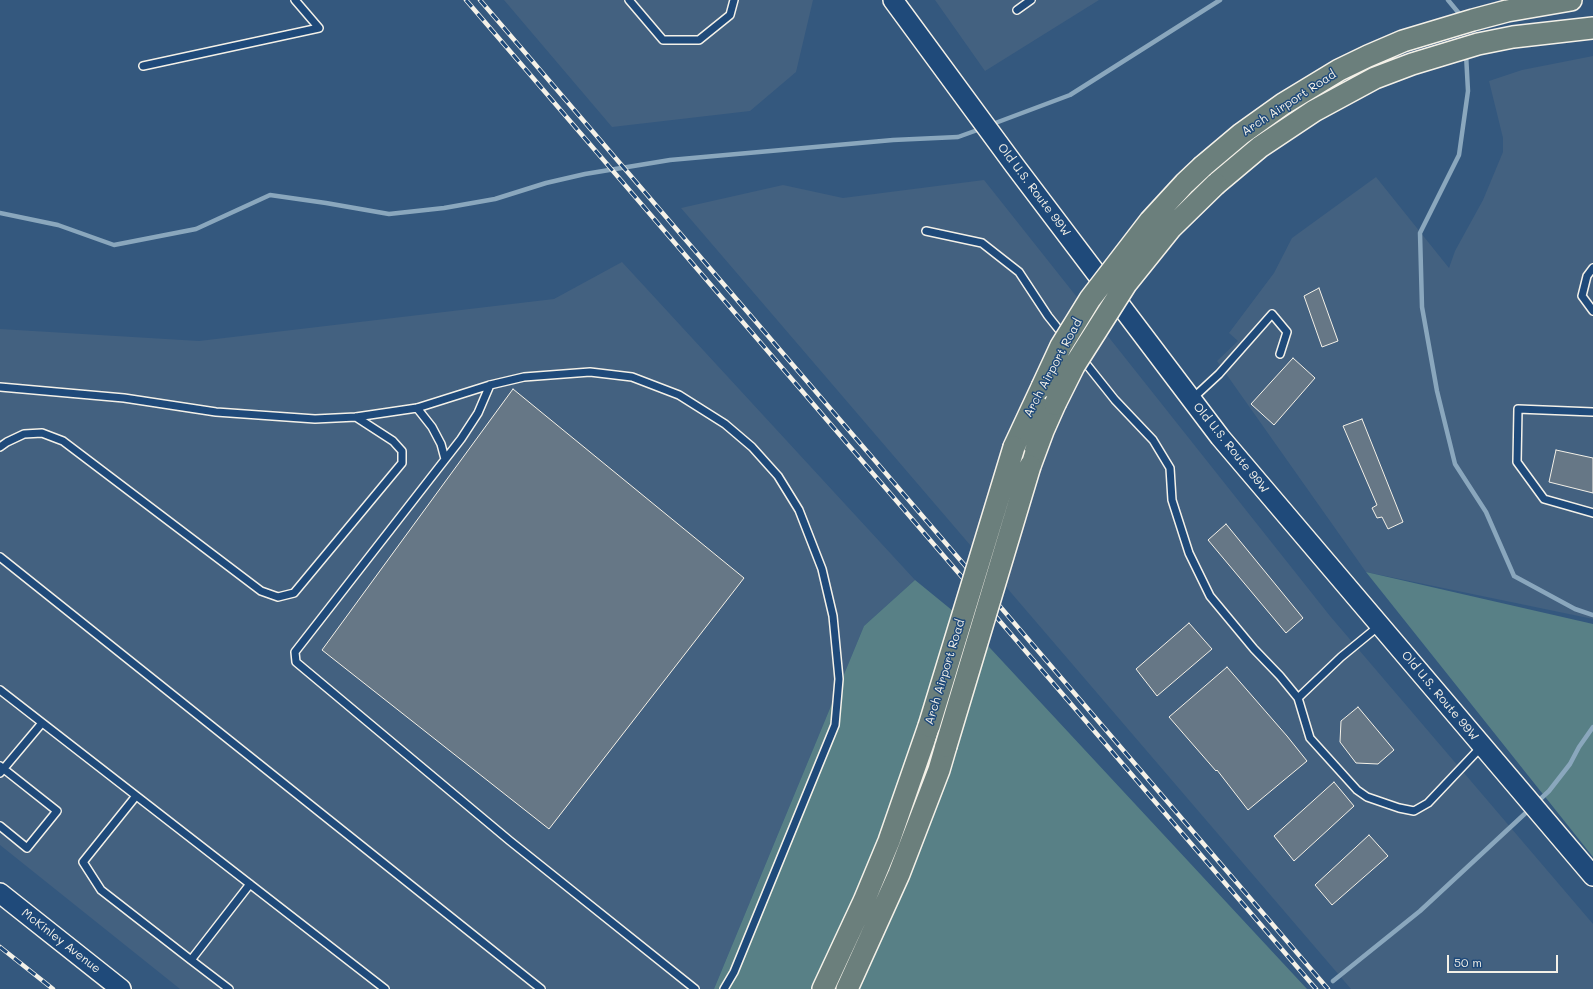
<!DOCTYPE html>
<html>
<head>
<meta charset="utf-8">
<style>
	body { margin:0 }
	#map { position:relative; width:1593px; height:989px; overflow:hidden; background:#34587e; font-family:Mali,sans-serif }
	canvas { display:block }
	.scale { position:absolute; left:1447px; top:955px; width:111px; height:18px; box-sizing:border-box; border:2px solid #f4f1e8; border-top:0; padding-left:5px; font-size:12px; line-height:14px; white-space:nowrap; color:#f4f1e8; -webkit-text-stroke:3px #1f4a7a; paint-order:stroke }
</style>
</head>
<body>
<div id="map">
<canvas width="1593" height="989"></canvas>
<div class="scale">50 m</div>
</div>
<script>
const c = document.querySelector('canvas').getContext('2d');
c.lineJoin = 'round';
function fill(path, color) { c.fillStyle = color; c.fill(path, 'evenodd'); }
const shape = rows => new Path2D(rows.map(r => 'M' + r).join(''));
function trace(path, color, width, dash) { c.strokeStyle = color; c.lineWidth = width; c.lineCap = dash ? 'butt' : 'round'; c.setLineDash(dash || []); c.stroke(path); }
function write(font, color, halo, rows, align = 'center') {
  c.font = font + ' Mali,sans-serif'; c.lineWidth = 3; c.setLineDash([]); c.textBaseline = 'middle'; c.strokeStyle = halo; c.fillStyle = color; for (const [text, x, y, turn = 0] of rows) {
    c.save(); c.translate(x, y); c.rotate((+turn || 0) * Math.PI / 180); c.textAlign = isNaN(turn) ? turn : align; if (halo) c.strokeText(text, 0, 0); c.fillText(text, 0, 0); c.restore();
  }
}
fill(shape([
	[504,0,813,0,796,72,750,111,612,127],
	[935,0,1099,0,985,71],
	[1593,56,1593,619,1366,572,1217,361,1238,341,1229,333,1274,273,1292,238,1376,177,1449,268,1455,251,1483,200,1503,152,1503,138,1489,81,1522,70],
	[984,180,1330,616,1593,924,1593,989,1351,989,681,208,783,185,843,198],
	[622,262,915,580,864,626,714,989,180,989,0,845,0,329,199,341,554,299]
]), '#436180');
fill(shape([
	[1366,572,1593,624,1593,857],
	[915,580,964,620,1307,989,714,989,864,626]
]), '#588086');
trace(shape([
	[1448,0,1462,17],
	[1466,54,1468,91,1459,155,1420,233,1422,307,1437,391,1455,464,1486,512,1514,576,1575,609,1593,615],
	[990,125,1070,95,1220,0],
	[0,213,58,225,114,245,196,229,270,195,326,203,389,214,444,208,495,199,546,183,585,174,670,160,893,140,958,137,983,128],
	[1536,803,1549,791,1570,764,1579,747,1593,727],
	[1333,981,1420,911,1531,808]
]), '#8aa7bd', 4.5);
const building = shape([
	[1319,288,1338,341,1322,347,1304,296,1319,288],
	[1293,358,1315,378,1274,425,1251,404,1293,358],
	[513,389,744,578,549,829,322,650,513,389],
	[1362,419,1403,522,1388,529,1382,517,1377,518,1372,508,1377,505,1343,426,1362,419],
	[1556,450,1593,458,1593,493,1549,482,1556,450],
	[1226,524,1303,618,1286,633,1208,540,1226,524],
	[1189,623,1212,649,1157,696,1136,669,1189,623],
	[1227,667,1287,736,1307,761,1248,810,1217,770,1216,771,1169,717,1227,667],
	[1358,707,1394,750,1378,764,1356,763,1340,742,1341,721,1358,707],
	[1334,782,1354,806,1294,861,1274,836,1334,782],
	[1369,835,1388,856,1332,905,1315,885,1369,835]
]);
fill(building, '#667786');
trace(building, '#f4f1e8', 1);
const lane = shape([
	[629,0,663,40,699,40,730,15,734,0],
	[1017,10,1031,0],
	[143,66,319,28,295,0],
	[926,231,982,243,1019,272,1048,316,1115,400,1153,440,1170,468,1172,500,1189,553,1210,596,1254,649,1280,676,1298,698,1310,738,1357,790,1367,797,1399,808,1414,811,1428,803,1482,746],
	[1593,268,1587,276,1582,296,1593,311],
	[490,385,478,413,461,439,295,652,296,662,510,841,695,989],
	[0,387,124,398,216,412,315,419,356,417,417,408,490,385,524,377,590,372,632,377,679,395,725,424,752,447,778,476,799,510,822,569,833,616,839,679,835,725,734,972,724,989],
	[1192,399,1219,374,1272,314,1287,332,1280,354],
	[417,408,432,427,441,444,445,459],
	[1593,412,1518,409,1517,462,1544,499,1593,513],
	[0,447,7,442,24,434,42,433,63,441,261,591,278,597,294,593,402,463,402,451,393,441,356,417],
	[0,557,541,989],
	[0,690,385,989],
	[1298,698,1341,657,1380,625],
	[0,766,57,811,27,848,0,826],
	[0,773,42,723],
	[136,796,83,862,101,890,191,960,250,884],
	[191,960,229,989]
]);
const secondary = shape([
	[893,0,1015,166,1220,437,1593,876],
	[0,893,121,989]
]);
const primary = shape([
	[1203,166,1241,134,1283,104,1339,70,1368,56,1403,41,1473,20,1507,11,1571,0],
	[1216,184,1260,147,1314,111,1375,78,1412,64,1478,44,1513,37,1593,28],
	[1014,447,1042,387],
	[1030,466,1043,431,1055,404],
	[823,989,864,901,889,841,929,726],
	[847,989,899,874,939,770,946,746]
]);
trace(lane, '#f4f1e8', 10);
trace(secondary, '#f4f1e8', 22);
trace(primary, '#f4f1e8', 24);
trace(lane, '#1f4a7a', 7);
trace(secondary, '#1f4a7a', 19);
trace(primary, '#6b7f7c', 21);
const rail = shape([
	[466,0,1316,989],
	[480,0,1328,989],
	[0,947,53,989]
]);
trace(rail, '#f4f1e8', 4.5);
trace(rail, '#1f4a7a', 3, [9]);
const primaryBridge = shape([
	[1042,387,1061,346,1090,299,1150,221,1185,183,1203,166],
	[1055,404,1074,366,1126,284,1171,228,1216,184],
	[929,726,1014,447],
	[946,746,1030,466]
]);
trace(primaryBridge, '#f4f1e8', 24, []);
trace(primaryBridge, '#6b7f7c', 21);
write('12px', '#f4f1e8', '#1f4a7a', [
	["Arch Airport Road",1289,103,-33],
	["Old U.S. Route 99W",1034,190,53],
	["Arch Airport Road",1053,368,-62],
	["Old U.S. Route 99W",1231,448,51],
	["Arch Airport Road",945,672,-73],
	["Old U.S. Route 99W",1440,696,50],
	["McKinley Avenue",61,941,38]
]);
</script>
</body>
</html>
